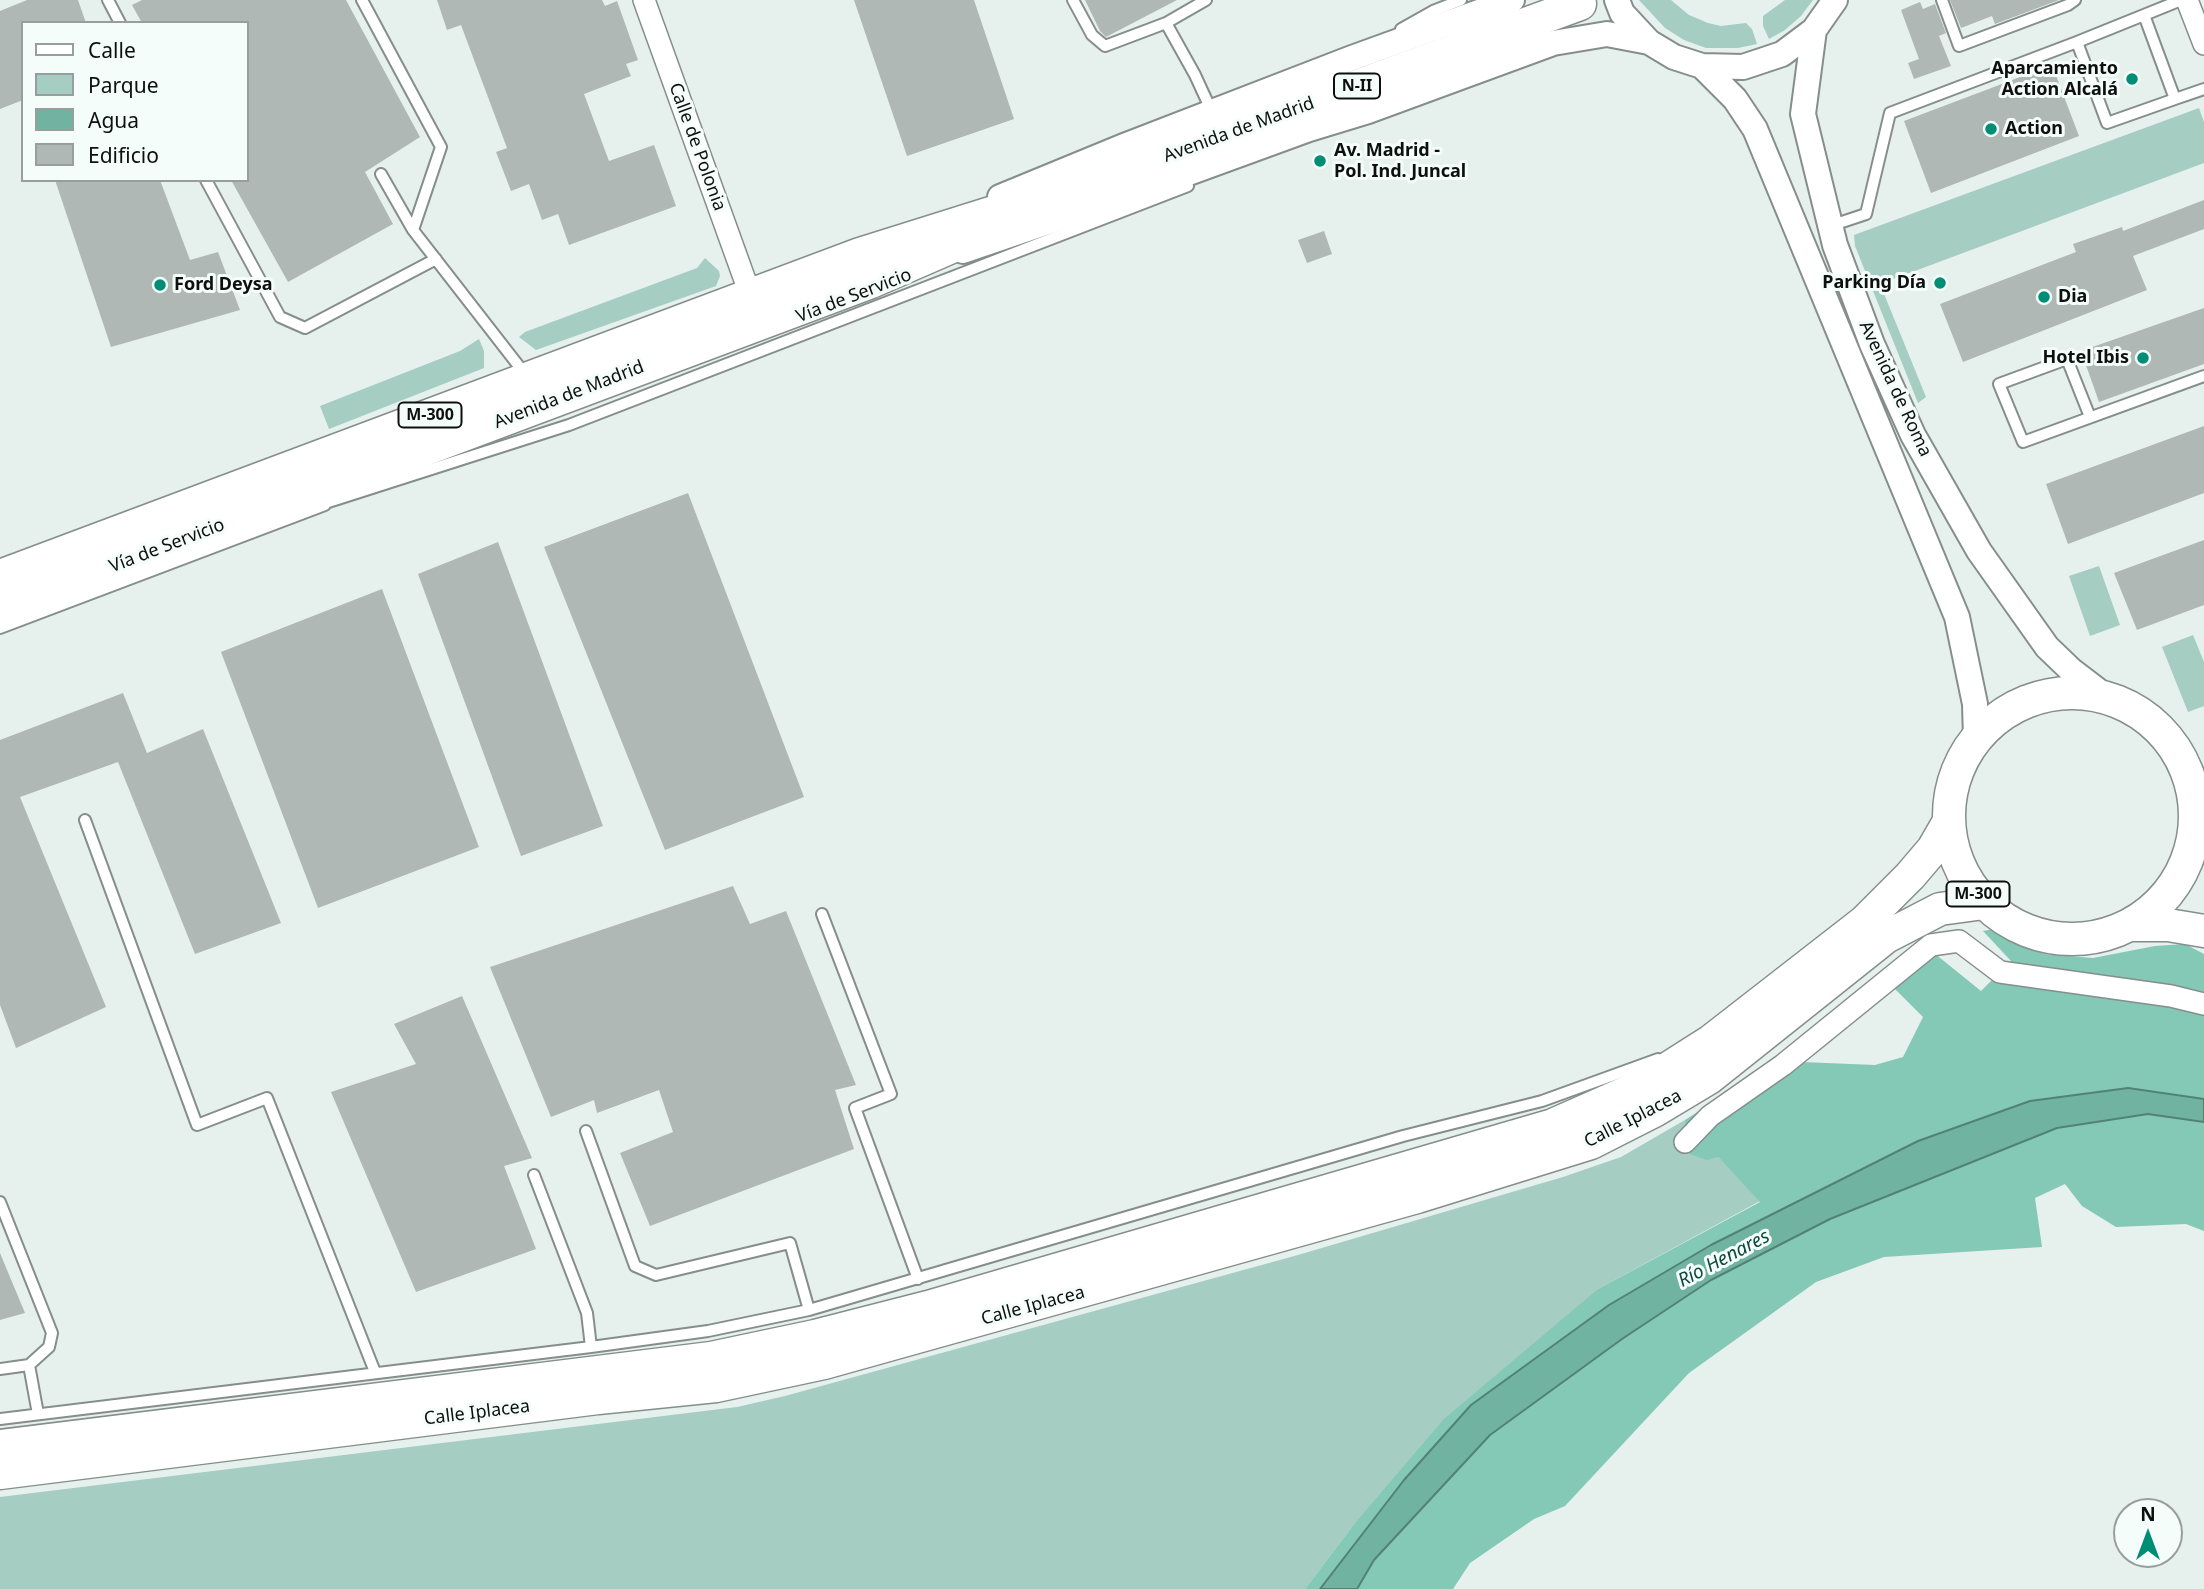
<!DOCTYPE html>
<html>
<head>
<meta charset="utf-8">
<style>
	body { margin:0 }
	#map { position:relative; width:2204px; height:1589px; overflow:hidden; background:#e6f0ed; font-family:"Noto Sans",sans-serif }
	canvas { display:block }
	.legend { position:absolute; left:21px; top:21px; width:228px; height:161px; box-sizing:border-box; background:#f4fdfa; border:2px solid #989e9c; margin:0; padding:9px 12px; list-style:none; font-size:21px; color:#0d100f }
	.legend li { display:flex; align-items:center; gap:14px; height:35px }
	.legend b { width:35px; border:2px solid #989e9c }
	.north { position:absolute; left:2113px; top:1498px; width:70px; height:70px; box-sizing:border-box; background:#f4fdfa; border:2px solid #989e9c; border-radius:50%; rotate:0deg; font-size:19px; font-weight:700; line-height:28px; text-align:center; color:#0d100f }
	.north::after { content:''; display:block; margin:auto; width:24px; height:32px; background:#008d76; clip-path:polygon(50% 0,100% 100%,50% 72%,0 100%) }
</style>
</head>
<body>
<div id="map">
<canvas width="2204" height="1589"></canvas>
<ul class="legend">
<li><b style="height:9px;background:#fff"></b>Calle</li>
<li><b style="height:19px;background:#a5cdc1"></b>Parque</li>
<li><b style="height:19px;background:#70b3a1"></b>Agua</li>
<li><b style="height:19px;background:#afb8b5"></b>Edificio</li>
</ul>
<div class="north">N</div>
</div>
<script>
const c = document.querySelector('canvas').getContext('2d');
c.lineJoin = 'round';
function fill(path, color) { c.fillStyle = color; c.fill(path, 'evenodd'); }
const shape = rows => new Path2D(rows.map(r => 'M' + r).join(''));
function trace(path, color, width, dash) { c.strokeStyle = color; c.lineWidth = width; c.lineCap = dash ? 'butt' : 'round'; c.setLineDash(dash || []); c.stroke(path); }
function write(font, color, halo, rows, align = 'center') {
  c.font = font + ' "Noto Sans",sans-serif'; c.lineWidth = 6; c.setLineDash([]); c.textBaseline = 'middle'; c.strokeStyle = halo; c.fillStyle = color; for (const [text, x, y, turn = 0] of rows) {
    c.save(); c.translate(x, y); c.rotate((+turn || 0) * Math.PI / 180); c.textAlign = isNaN(turn) ? turn : align; if (halo) c.strokeText(text, 0, 0); c.fillText(text, 0, 0); c.restore();
  }
}
fill(shape([
	[1639,0,1671,0,1689,15,1708,23,1721,26,1746,23,1752,29,1757,44,1738,48,1706,48,1684,40,1665,28],
	[1785,0,1813,0,1801,16,1785,30,1769,39,1763,26,1763,16],
	[2199,108,2204,122,2204,163,1880,284,1926,397,1918,403,1855,246,1854,235],
	[705,258,719,271,720,276,716,286,536,350,519,337,525,332,697,268],
	[479,339,484,351,484,368,329,429,320,406,460,351],
	[2099,566,2120,625,2090,636,2069,576],
	[2193,635,2204,662,2204,706,2188,712,2162,647],
	[1685,1120,1682,1141,1718,1157,1760,1201,1598,1289,1351,1528,1305,1589,0,1589,0,1497,737,1407,785,1396,1298,1255,1563,1177,1621,1157]
]), '#a5cdc1');
fill(shape([
	[1993,929,2044,954,2093,958,2155,946,2185,944,2204,954,2204,1231,2186,1224,2116,1227,2082,1206,2065,1184,2035,1198,2042,1247,1884,1257,1816,1282,1689,1373,1565,1506,1534,1519,1470,1563,1453,1589,1305,1589,1351,1528,1444,1419,1598,1289,1760,1202,1718,1157,1707,1160,1690,1154,1682,1141,1685,1120,1777,1061,1875,1065,1903,1057,1923,1017,1894,988,1934,953,1981,991,2011,961,1983,931]
]), '#84c8b6');
const water = shape([
	[2128,1088,2204,1099,2204,1122,2148,1114,2057,1128,1830,1219,1711,1280,1622,1339,1490,1435,1374,1560,1357,1589,1320,1589,1404,1480,1471,1405,1609,1305,1711,1245,1918,1141,2030,1101,2128,1088]
]);
fill(water, '#70b3a1');
trace(water, '#528275', 2);
fill(shape([
	[27,0,78,0,86,23,23,23,23,100,0,109,0,11],
	[142,0,346,0,420,137,365,172,393,224,288,282,231,180,247,180,247,23,142,23,132,5],
	[437,0,602,0,605,6,617,1,638,60,626,64,631,76,584,94,609,161,654,145,676,206,569,245,558,214,542,220,529,184,511,191,496,152,507,148,461,25,447,30],
	[854,0,974,0,1014,119,907,156],
	[1085,0,1177,0,1106,37,1100,31],
	[1950,0,2059,0,1995,24,1992,16,1961,28],
	[1920,2,1923,9,1935,4,1946,33,1939,36,1951,66,1914,79,1908,63,1919,59,1901,10],
	[2052,65,2079,136,1931,193,1904,121],
	[55,180,160,180,190,260,218,252,240,310,111,347],
	[2204,200,2204,229,2133,256,2147,290,1963,362,1940,304,2076,252,2073,244,2122,227,2123,231],
	[1324,231,1332,254,1307,263,1298,240],
	[2204,308,2204,364,2099,402,2081,351],
	[2204,426,2204,493,2068,544,2046,484],
	[688,493,804,797,665,850,544,547],
	[2204,540,2204,605,2137,630,2114,573],
	[498,542,603,826,521,856,418,574],
	[382,589,479,847,318,908,221,652],
	[123,693,147,753,203,729,281,923,195,954,118,762,20,797,106,1007,16,1048,0,1005,0,740],
	[733,886,750,924,786,911,856,1085,835,1090,854,1149,650,1226,620,1153,673,1132,659,1090,597,1113,594,1100,551,1117,490,967],
	[462,996,532,1158,504,1166,536,1249,416,1292,331,1092,416,1064,394,1024],
	[0,1253,25,1313,0,1320]
]), '#afb8b5');
const service = shape([
	[108,0,120,23],
	[362,0,441,147,413,230],
	[1073,0,1092,35,1105,46,1166,23,1195,75,1212,112],
	[1942,0,1959,46,2068,5,2075,0],
	[2144,15,2175,99,2107,123,2077,42,2144,15,2181,0],
	[1166,23,1206,0],
	[1401,29,1433,11,1461,0],
	[2175,99,2204,89],
	[381,174,413,230,525,374],
	[206,180,280,317,305,328,436,259],
	[1830,226,1866,214,1890,113,2077,42],
	[2090,417,2067,359,1999,384,2023,442,2204,376],
	[319,505,569,425,1188,186],
	[0,628,325,505],
	[85,820,197,1125,267,1098,375,1372],
	[822,914,891,1094,855,1108,918,1279],
	[586,1131,635,1266,656,1275,790,1243,809,1310],
	[534,1175,587,1313,591,1347],
	[0,1202,52,1333,49,1347,29,1365,0,1369],
	[29,1365,38,1414],
	[0,1419,591,1347,708,1331,809,1310,1403,1136,1542,1101,1658,1059]
]);
const minor = shape([
	[644,0,750,294],
	[2187,0,2204,44],
	[1685,1142,1710,1116,1783,1065,1931,945,1959,941,2000,972,2171,996,2204,1004]
]);
const tertiary = shape([
	[1617,0,1622,13,1649,42,1674,57,1702,66,1743,67,1782,54,1814,30,1835,0],
	[1814,30,1803,114,1835,245,1872,344,1913,435,1979,551,2047,647,2071,670,2105,696],
	[1702,66,1735,99,1755,129,1957,617,1975,704,1976,738],
	[1000,197,1124,146,1352,58,1512,0],
	[963,251,1142,190,1309,129,1368,111,1553,43,1607,34,1649,42]
]);
const primary = shape([
	[0,576,860,254,1134,168,1580,4],
	[0,609,871,282,979,235],
	'1949 816a123 123 0 1 1 246 0a123 123 0 1 1-246 0Z',
	[2131,925,2168,925,2204,931],
	[0,1446,711,1358,815,1336,928,1307,1553,1125,1637,1088,1711,1041,1864,922,1910,876,1933,849,1948,823],
	[0,1473,598,1398,716,1386,824,1363,1417,1197,1591,1143,1654,1111,1709,1078,1886,937,1940,909,1984,903]
]);
trace(service, '#858e8b', 14);
trace(minor, '#858e8b', 24);
trace(tertiary, '#858e8b', 28);
trace(primary, '#858e8b', 35);
trace(service, '#fff', 10);
trace(minor, '#fff', 21);
trace(tertiary, '#fff', 24);
trace(primary, '#fff', 32);
for (const [x, y, r, color] of [
	[2132,79,7,"#008d76"],
	[1991,129,7,"#008d76"],
	[1320,161,7,"#008d76"],
	[1940,283,7,"#008d76"],
	[160,285,7,"#008d76"],
	[2044,297,7,"#008d76"],
	[2143,358,7,"#008d76"]
]) { const dot = new Path2D(); dot.arc(x, y, r, 0, 2 * Math.PI); c.fillStyle = color; c.fill(dot); trace(dot, '#f4fdfa', 2.5); }
for (const [x, y, w] of [
	[1357,86,46],
	[430,415,63],
	[1978,894,63]
]) { const box = new Path2D(); box.roundRect(x - w / 2, y - 12.5, w, 25, 5); c.fillStyle = '#f4fdfa'; c.fill(box); trace(box, '#0d100f', 2); }
write('bold 16px', '#0d100f', null, [
	["N-II",1357,86],
	["M-300",430,415],
	["M-300",1978,894]
]);
write('bold 18px', '#0d100f', '#f4fdfa', [
	["Aparcamiento",2118,69,"right"],
	["Action Alcalá",2118,90,"right"],
	["Action",2005,129],
	["Av. Madrid -",1334,151],
	["Pol. Ind. Juncal",1334,172],
	["Parking Día",1926,283,"right"],
	["Ford Deysa",174,285],
	["Dia",2058,297],
	["Hotel Ibis",2129,358,"right"]
], 'left');
write('18px', '#0d100f', '#f4fdfa', [
	["Avenida de Madrid",1239,130,-20],
	["Calle de Polonia",697,147,70],
	["Vía de Servicio",854,296,-21],
	["Avenida de Roma",1895,389,65],
	["Avenida de Madrid",569,395,-21],
	["Vía de Servicio",167,546,-21],
	["Calle Iplacea",1633,1119,-27],
	["Calle Iplacea",1033,1306,-15],
	["Calle Iplacea",477,1413,-7]
]);
write('italic 19px', '#0e493d', '#f4fdfa', [
	["Río Henares",1724,1259,-28]
]);
</script>
</body>
</html>
